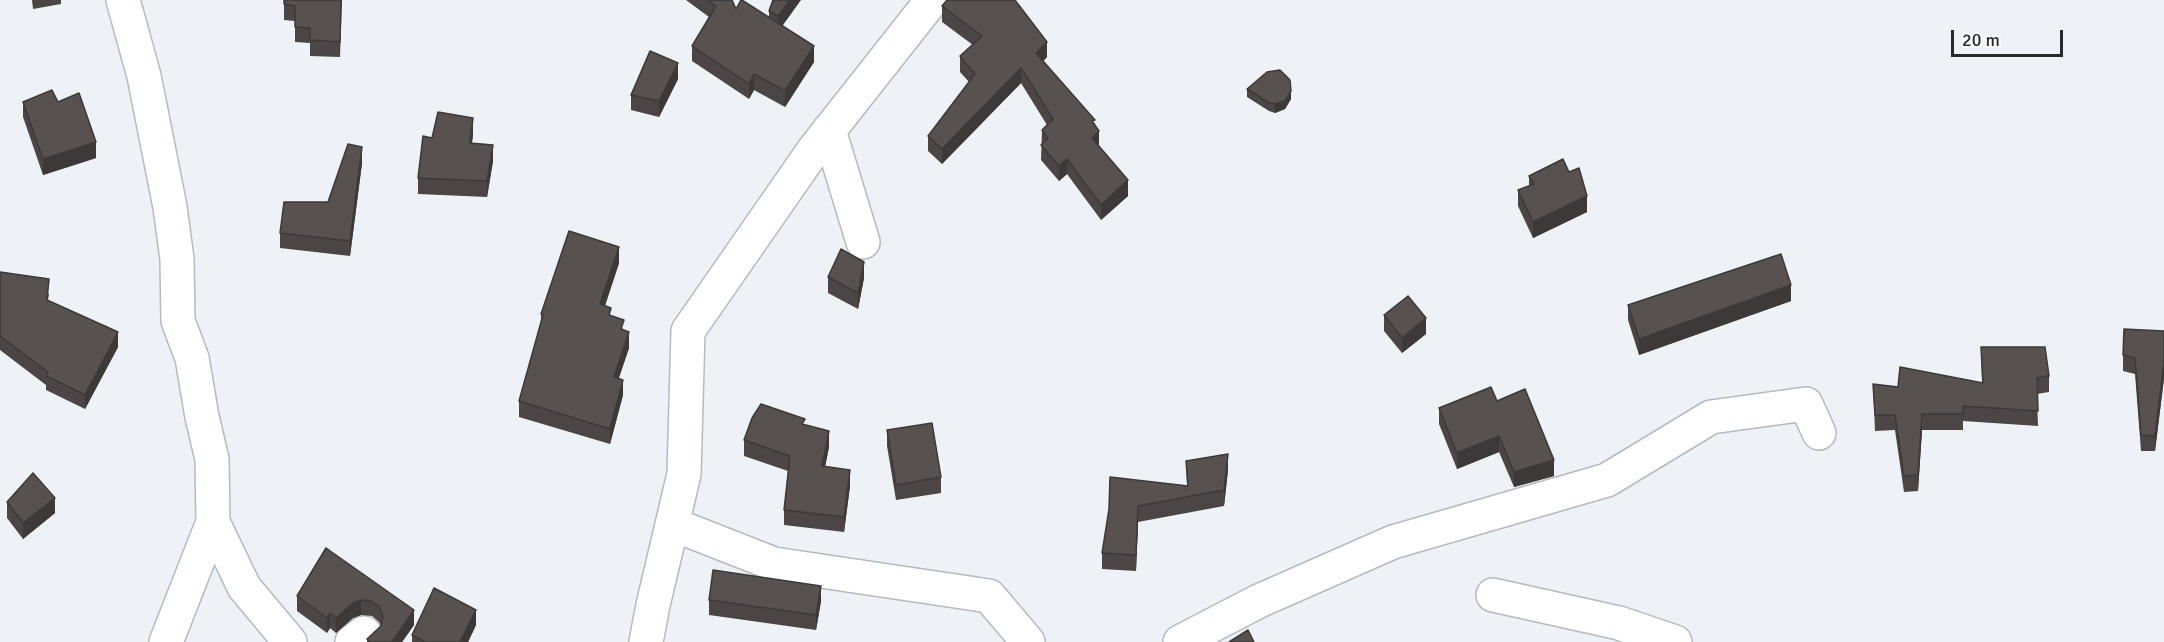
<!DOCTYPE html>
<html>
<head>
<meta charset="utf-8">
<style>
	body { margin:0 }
	#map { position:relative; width:2164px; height:642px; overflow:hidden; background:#eef2f7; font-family:Signika,sans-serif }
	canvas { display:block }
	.scale { position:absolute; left:1951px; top:30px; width:112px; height:27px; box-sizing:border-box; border:3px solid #28292b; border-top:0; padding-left:8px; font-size:18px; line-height:21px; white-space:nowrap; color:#28292b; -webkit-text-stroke:4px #fff; paint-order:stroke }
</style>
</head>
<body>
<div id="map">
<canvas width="2164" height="642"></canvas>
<div class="scale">20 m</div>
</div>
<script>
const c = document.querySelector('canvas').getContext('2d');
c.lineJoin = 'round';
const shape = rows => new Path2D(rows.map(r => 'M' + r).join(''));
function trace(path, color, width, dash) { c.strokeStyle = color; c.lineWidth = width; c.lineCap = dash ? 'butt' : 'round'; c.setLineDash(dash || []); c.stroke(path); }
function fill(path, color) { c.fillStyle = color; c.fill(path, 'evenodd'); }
const minor = shape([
	[123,0,144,76,170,207,177,259,178,321,192,358,202,417,212,459,213,522,166,642],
	[829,130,863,242],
	[213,522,244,587,290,642],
	[672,524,774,564,989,596,1028,642],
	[1493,595,1619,623,1675,642],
	[352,642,364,633],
	[646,642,653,605,684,474,688,331,813,151,932,0],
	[1180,642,1259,601,1393,542,1607,480,1711,417,1806,404,1819,433]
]);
trace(minor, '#b6b9bf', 36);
trace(minor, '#fff', 33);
fill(shape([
	[32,0,61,0,61,4,33,9],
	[284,0,342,0,340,57,310,56,310,43,295,42,295,21,284,20],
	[686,0,732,0,736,9,769,17,769,11,773,0,783,26,814,62,785,107,754,90,749,99,692,61,692,46,709,17],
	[942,6,1047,57,1043,61,1095,124,1099,147,1128,196,1101,220,1067,174,1059,181,1041,160,1042,130,1047,125,1021,83,942,164,928,151,928,136,969,82,960,72,960,56,973,45,942,22],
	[678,79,659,117,631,110,631,95],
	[1247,89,1291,99,1285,109,1275,113,1269,111,1247,97],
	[23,102,58,102,96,158,43,175,23,117],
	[473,134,472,143,493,161,487,197,418,194,418,178,432,138],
	[362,163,350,256,280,248,280,233,328,202],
	[1529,176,1587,212,1533,238,1518,206,1518,190,1529,186],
	[619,263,605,306,611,316,624,330,629,348,618,379,623,395,610,444,519,417,519,401,541,321,541,314],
	[0,272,49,294,48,300,118,347,85,409,46,390,46,385,0,350],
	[828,277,864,278,858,309,828,293],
	[1791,301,1639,355,1628,320,1628,305],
	[1384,315,1426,334,1402,353,1384,331],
	[2164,331,2164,378,2155,451,2141,451,2135,374,2123,371,2123,355],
	[1981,347,2049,376,2049,392,2037,394,2038,426,1963,421,1963,430,1922,430,1918,491,1904,492,1895,430,1875,431,1873,384,1898,387,1982,383],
	[1497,401,1554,476,1514,487,1499,452,1457,469,1439,424,1439,408],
	[805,425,829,447,825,467,850,486,844,532,784,525,784,510,788,471,744,456,744,440],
	[887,430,941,477,941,493,896,500,887,446],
	[1186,461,1228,470,1224,506,1138,522,1136,571,1102,569,1102,553,1109,509,1187,486],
	[7,502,55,513,23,539,7,518],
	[326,548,414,625,402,642,367,642,367,639,381,626,379,622,372,616,361,615,353,618,336,633,330,628,327,633,297,611,297,596],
	[709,600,821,601,816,630,709,615],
	[476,625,468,642,412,642,412,635]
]), '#4b4645');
fill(shape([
	[790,0,801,0,778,32,778,16],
	[1047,42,1047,57,1036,69,1036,53],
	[814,46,814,62,785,107,785,91],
	[678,63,678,79,659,117,659,101],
	[1021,68,1021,83,942,164,942,149],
	[754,74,754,90,749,99,749,84],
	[1291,91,1291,99,1285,109,1275,113,1275,104],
	[473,118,473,134,470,158,470,143],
	[1099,131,1099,147,1092,138],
	[96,142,96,158,43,175,43,159],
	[493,145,493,161,487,197,487,181],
	[362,147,362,163,350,256,350,241],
	[1067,159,1067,174,1059,181,1059,166],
	[1128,180,1128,196,1101,220,1101,205],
	[1587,196,1587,212,1533,238,1533,222],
	[619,247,619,263,600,320,600,304],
	[864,262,864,278,858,309,858,293],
	[1791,285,1791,301,1639,355,1639,339],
	[1426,318,1426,334,1402,353,1402,338],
	[118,332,118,347,85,409,85,395],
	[629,332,629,348,614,393,614,377],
	[2164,362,2164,378,2155,451,2155,436],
	[623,380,623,395,610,444,610,429],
	[1922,414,1922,430,1918,491,1918,475],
	[829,431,829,447,822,482,822,466],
	[1499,436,1499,452,1457,469,1457,453],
	[1228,454,1228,470,1224,506,1224,490],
	[1554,460,1554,476,1514,487,1514,472],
	[850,470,850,486,844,532,844,517],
	[55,498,55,513,23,539,23,523],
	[1138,506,1138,522,1136,571,1136,555],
	[821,586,821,601,816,630,816,615],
	[361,600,361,615,353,618,336,633,336,618,353,603],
	[414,610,414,625,402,642,392,642],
	[476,610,476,625,468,642,460,642],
	[330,613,330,628,327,633,327,618]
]), '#3d3938');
const building = shape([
	[284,0,341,0,340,42,310,40,310,28,295,27,295,6,284,4,284,0],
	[707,0,732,0,736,9,741,0,742,0,814,46,785,91,754,74,749,84,692,46,716,6,707,0],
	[773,0,790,0,778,16,769,11,773,0],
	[947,0,1015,0,1047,42,1036,53,1095,120,1092,121,1099,131,1092,138,1128,180,1101,205,1067,159,1059,166,1041,145,1048,138,1042,130,1053,119,1021,68,942,149,928,136,975,74,960,56,982,36,942,6,947,0],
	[650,51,678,63,659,101,631,95,650,51],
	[1280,70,1290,80,1291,91,1285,101,1275,104,1269,103,1247,89,1267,72,1280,70],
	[52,90,58,102,79,93,96,142,43,159,23,102,52,90],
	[438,112,473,118,470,143,493,145,487,181,418,178,423,136,432,138,438,112],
	[348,144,362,147,350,241,280,233,284,202,328,202,348,144],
	[1563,159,1569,172,1579,168,1587,196,1533,222,1518,190,1534,184,1529,176,1563,159],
	[569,231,619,247,600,304,611,308,609,315,624,320,621,329,629,332,614,377,623,380,610,429,519,401,543,315,541,314,569,231],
	[841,249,864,262,858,293,828,277,841,249],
	[1781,254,1791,285,1639,339,1628,305,1781,254],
	[0,272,49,279,47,300,118,332,85,395,46,376,48,372,0,336,0,272],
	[1408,296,1426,318,1402,338,1384,315,1408,296],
	[2124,329,2164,331,2164,362,2155,436,2141,435,2135,358,2123,355,2124,329],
	[1981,347,2045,347,2049,376,2037,378,2038,411,1963,406,1963,414,1922,414,1918,475,1904,476,1895,415,1875,415,1873,384,1898,387,1900,367,1983,383,1981,347],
	[1491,387,1497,401,1525,389,1554,460,1514,472,1499,436,1457,453,1439,408,1491,387],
	[761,404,805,419,802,424,829,431,822,466,850,470,844,517,784,510,790,456,744,440,752,418,761,404],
	[932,423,941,477,896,485,887,430,932,423],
	[1228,454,1224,490,1138,506,1136,555,1102,553,1109,509,1110,477,1188,486,1186,461,1228,454],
	[33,473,55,498,23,523,7,502,33,473],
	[326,548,414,610,392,642,370,642,367,639,381,626,383,616,379,607,372,601,361,600,353,603,336,618,330,613,327,618,297,596,326,548],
	[713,570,821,586,816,615,709,600,713,570],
	[434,588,476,610,460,642,425,642,412,635,434,588],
	[1248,630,1254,642,1229,642,1248,630]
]);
fill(building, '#575150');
trace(building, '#3d3938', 1.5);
</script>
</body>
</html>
